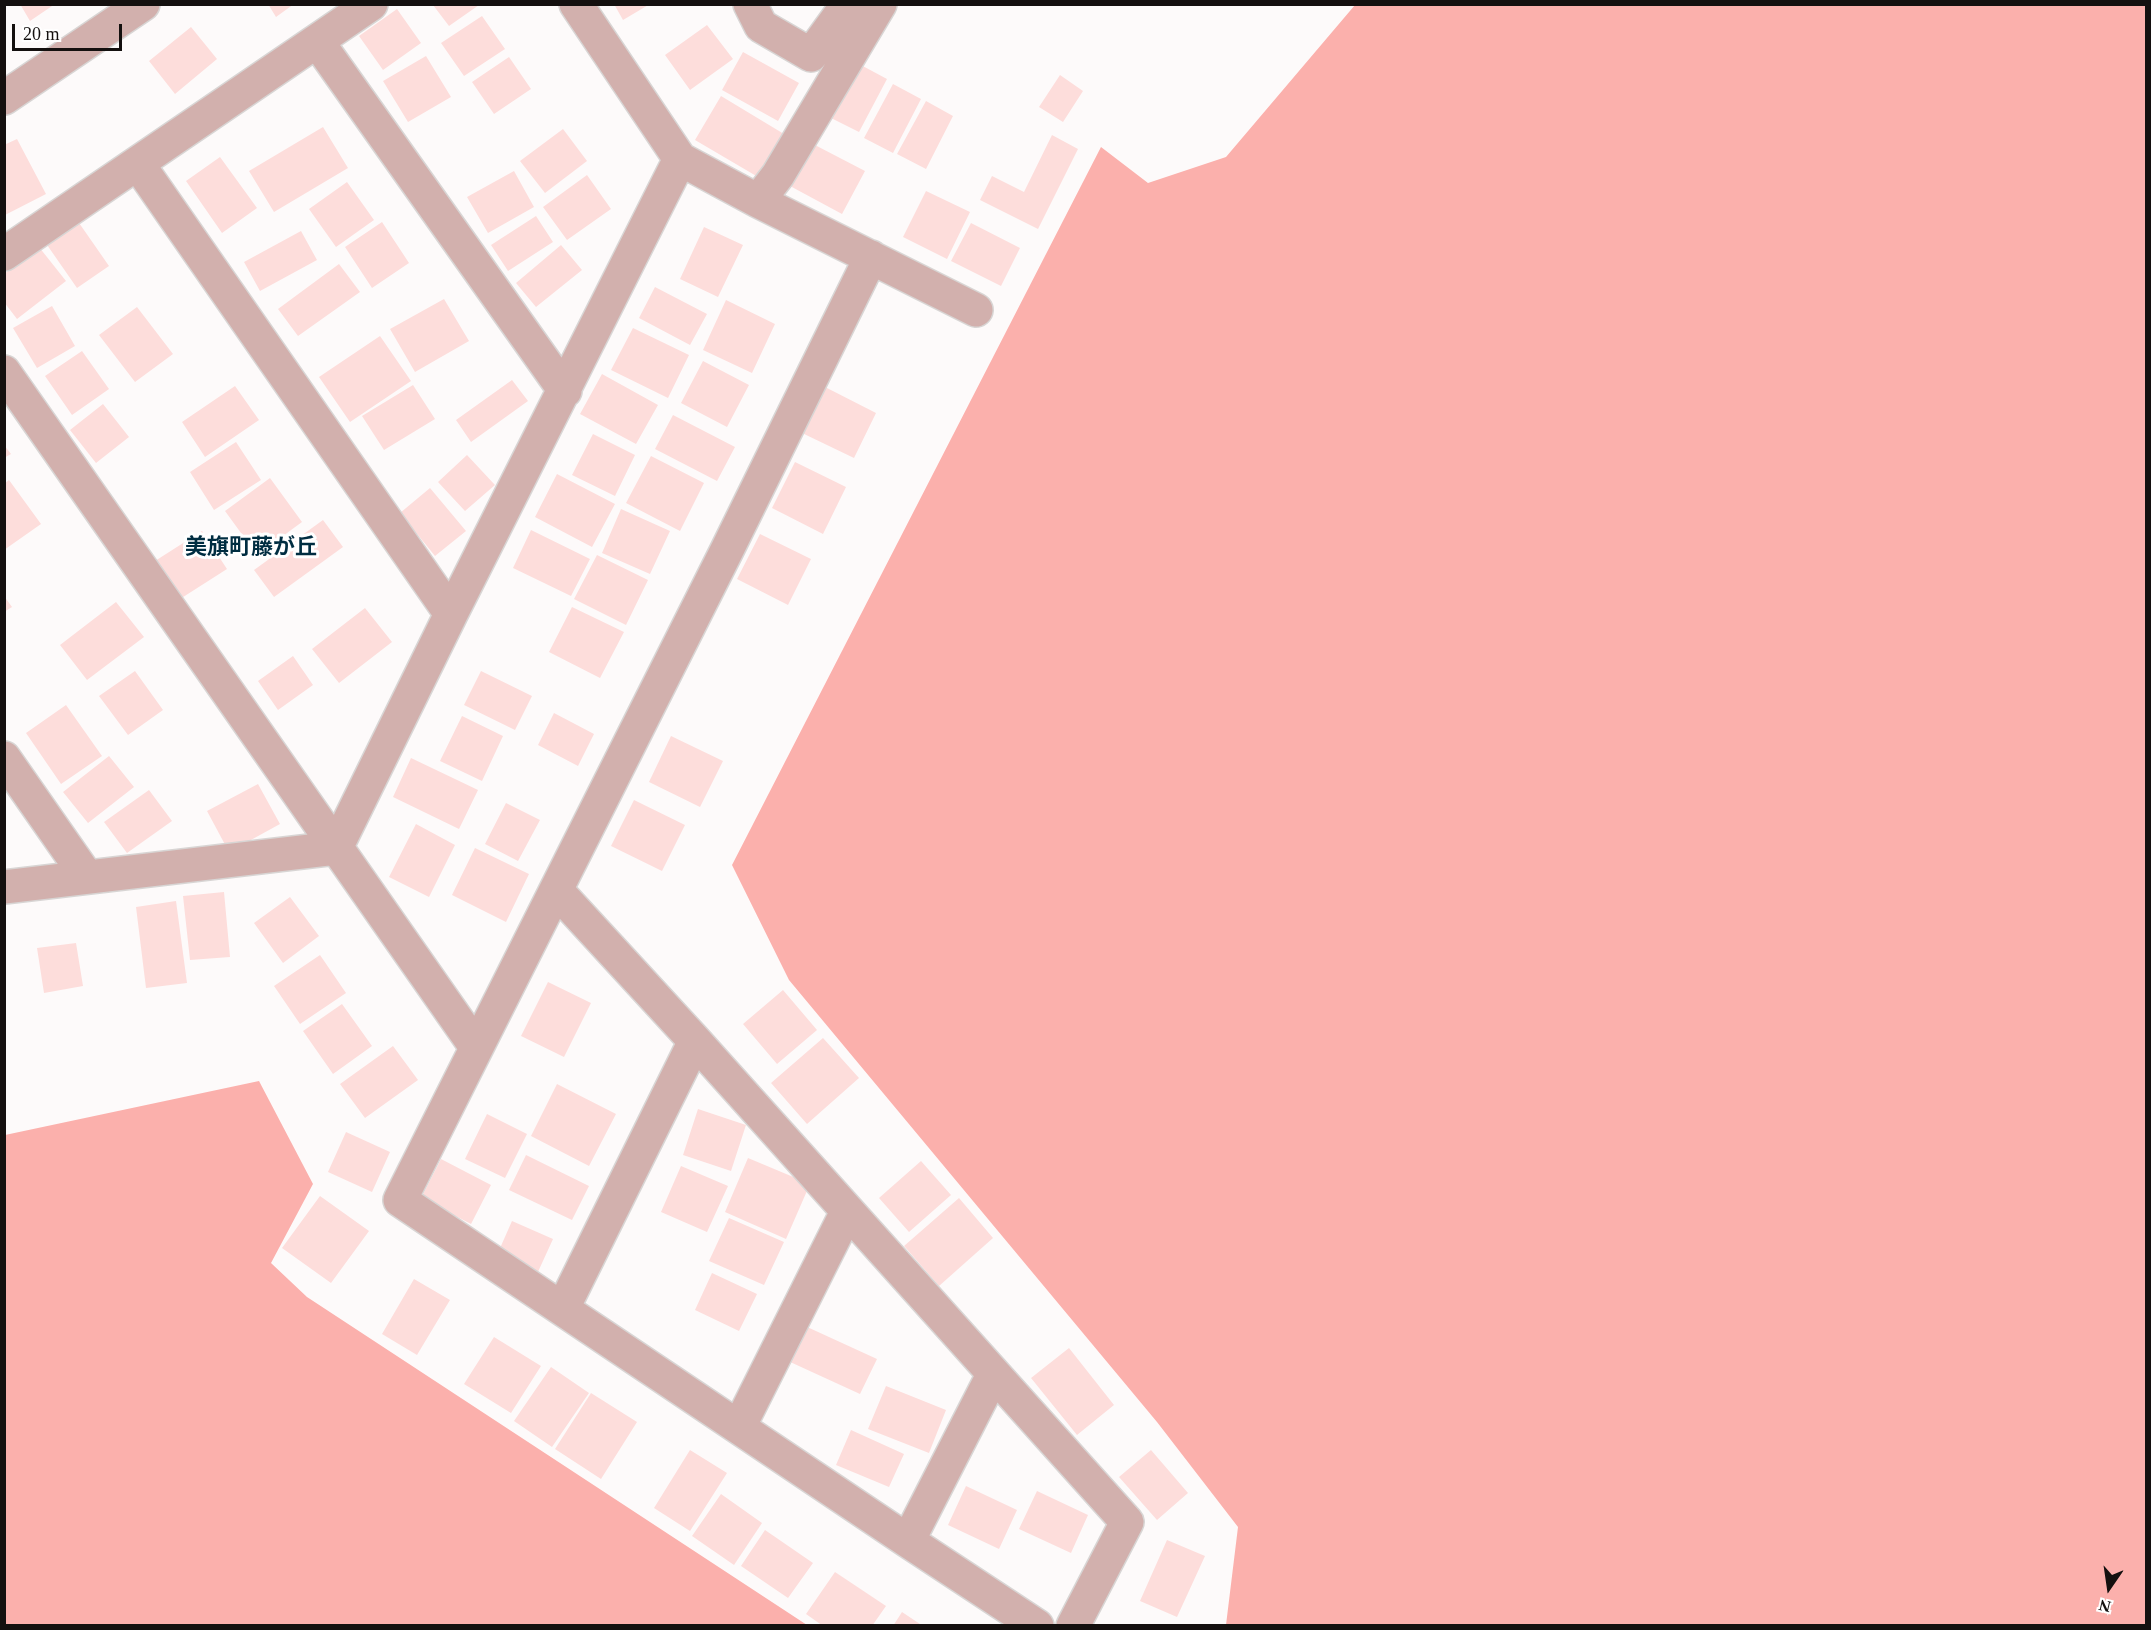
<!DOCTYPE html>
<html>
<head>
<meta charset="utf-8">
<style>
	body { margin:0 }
	#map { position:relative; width:2151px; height:1630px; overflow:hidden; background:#fdfafa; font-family:"Times New Roman",serif }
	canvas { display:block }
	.frame { position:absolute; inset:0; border:6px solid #14100f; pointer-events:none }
	.north { position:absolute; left:2079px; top:1558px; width:60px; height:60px; -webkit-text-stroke:4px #fff; paint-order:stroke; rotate:193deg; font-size:16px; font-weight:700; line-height:24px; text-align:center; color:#14100f }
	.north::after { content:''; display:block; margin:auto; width:21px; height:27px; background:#14100f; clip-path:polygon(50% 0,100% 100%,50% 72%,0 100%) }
	.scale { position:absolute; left:12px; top:24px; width:110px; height:27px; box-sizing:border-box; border:3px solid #14100f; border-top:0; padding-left:8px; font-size:18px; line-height:21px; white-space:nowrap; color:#14100f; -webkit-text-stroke:4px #fff; paint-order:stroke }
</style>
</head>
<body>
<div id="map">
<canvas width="2151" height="1630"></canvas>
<div class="frame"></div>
<div class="north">N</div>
<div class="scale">20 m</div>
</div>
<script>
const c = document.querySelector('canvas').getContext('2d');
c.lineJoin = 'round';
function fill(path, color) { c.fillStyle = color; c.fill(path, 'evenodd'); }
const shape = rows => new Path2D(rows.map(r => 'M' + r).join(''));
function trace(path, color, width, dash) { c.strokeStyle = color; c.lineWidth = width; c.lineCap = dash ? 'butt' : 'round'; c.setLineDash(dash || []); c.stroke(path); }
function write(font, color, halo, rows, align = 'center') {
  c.font = font + ' "Times New Roman","Noto Sans JP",serif'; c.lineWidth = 6; c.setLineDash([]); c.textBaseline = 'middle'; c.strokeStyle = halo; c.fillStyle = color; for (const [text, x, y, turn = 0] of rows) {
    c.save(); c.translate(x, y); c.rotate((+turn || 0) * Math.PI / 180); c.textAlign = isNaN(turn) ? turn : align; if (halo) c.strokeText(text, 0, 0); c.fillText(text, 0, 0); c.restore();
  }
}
fill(shape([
	[1355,5,2146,5,2146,1625,1226,1625,1238,1527,1157,1422,789,980,732,865,1101,147,1148,183,1226,157],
	[259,1081,313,1184,271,1263,307,1297,807,1625,5,1625,5,1135]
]), '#fbb0ac');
fill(shape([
	[20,4,55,4,30,21],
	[268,4,294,4,276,17],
	[614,4,650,4,623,20],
	[433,5,479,5,449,26],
	[397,9,421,43,383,70,359,36],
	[482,16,505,49,464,76,441,43],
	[707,25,733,59,690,90,665,55],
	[191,27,217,59,175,94,149,61],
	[743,52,799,83,778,121,722,90],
	[426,56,451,97,408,122,383,81],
	[509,57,531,89,494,114,472,82],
	[859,64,887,79,859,132,831,118],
	[1060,75,1083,91,1063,122,1039,107],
	[893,84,921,99,893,153,864,138],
	[721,96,784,134,758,177,695,140],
	[926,101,953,116,926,169,897,154],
	[323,127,348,168,274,212,249,171],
	[563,129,587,161,545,193,520,161],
	[1052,135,1078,149,1038,229,980,200,992,176,1024,192],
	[17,139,46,194,5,215,4,145],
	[813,144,865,171,842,214,790,186],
	[220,157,257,208,222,233,186,181],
	[514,171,534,207,488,233,467,197],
	[587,175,611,209,567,240,543,207],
	[347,182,374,220,336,247,309,209],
	[926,191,970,212,947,259,903,237],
	[536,216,553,242,508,271,491,245],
	[77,220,109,266,77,288,45,242],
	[382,222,409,263,372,288,345,247],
	[971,223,1020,248,1001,286,951,261],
	[704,227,743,245,718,297,680,279],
	[301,231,317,260,260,291,244,262],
	[561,245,582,270,536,307,516,283],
	[39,247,66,281,17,319,4,302,4,274],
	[339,264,360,292,298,336,278,309],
	[655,287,707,314,690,345,639,318],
	[444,299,469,341,415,372,390,329],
	[726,300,775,324,752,373,703,350],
	[52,306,75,346,37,368,13,328],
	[137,307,173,354,135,382,99,335],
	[633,328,689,355,668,398,611,370],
	[380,336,411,381,350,422,319,377],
	[82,351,109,389,72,415,45,376],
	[703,361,749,385,727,427,681,403],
	[602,374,658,405,636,444,580,414],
	[512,380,528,401,471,442,456,420],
	[413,385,435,419,384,450,362,416],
	[235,386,259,420,205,457,182,422],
	[825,387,876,413,854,458,802,433],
	[103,404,129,437,96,463,70,430],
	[673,415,735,447,717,481,655,449],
	[593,434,635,455,615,496,572,475],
	[236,442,261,480,214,510,190,472],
	[4,445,11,454,4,458],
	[467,455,495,485,465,511,438,482],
	[651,456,704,483,680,531,626,503],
	[795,462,846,487,823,534,772,508],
	[557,474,615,504,592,547,535,517],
	[270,478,302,522,257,555,225,511],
	[9,480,41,524,4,550,4,484],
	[430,488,466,531,435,556,400,513],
	[621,509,670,531,650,574,602,553],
	[323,520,343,547,274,597,254,570],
	[531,530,590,559,571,596,513,568],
	[202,531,227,569,180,599,155,561],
	[760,534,811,559,788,605,737,579],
	[597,555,648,580,626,625,574,599],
	[4,596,12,607,4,612],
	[116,602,144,637,87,680,60,645],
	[572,607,624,632,600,678,549,652],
	[365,608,392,642,339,683,312,649],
	[293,656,313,685,278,710,258,681],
	[135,671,163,710,128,735,99,696],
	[481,671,532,696,515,730,464,705],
	[66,705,102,756,61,784,26,733],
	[554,713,594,734,578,766,538,745],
	[462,716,503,736,482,781,440,761],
	[671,736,723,761,700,807,649,782],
	[109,756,134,787,88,823,63,792],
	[411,758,478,790,459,829,393,797],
	[258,784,280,824,229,852,207,811],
	[149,790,172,821,127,853,104,822],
	[634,800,685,825,662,871,611,846],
	[506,803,540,820,518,861,485,844],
	[416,824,455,845,429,897,389,877],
	[475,848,529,874,506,922,452,895],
	[224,892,230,957,190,960,183,896],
	[290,897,319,936,283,963,254,923],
	[176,901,187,983,146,988,136,907],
	[76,943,83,986,44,993,37,948],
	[320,955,346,993,300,1024,274,986],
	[548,982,591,1003,564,1057,521,1036],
	[783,990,817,1030,777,1064,743,1024],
	[342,1004,372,1046,333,1074,303,1031],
	[823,1038,859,1078,807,1124,771,1083],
	[393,1046,418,1080,365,1118,340,1084],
	[557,1084,616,1114,589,1166,531,1136],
	[698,1109,746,1125,731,1171,683,1155],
	[487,1114,527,1134,505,1178,465,1159],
	[346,1132,390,1152,372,1192,328,1172],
	[526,1155,589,1186,572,1220,509,1190],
	[748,1158,810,1184,786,1239,725,1212],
	[441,1159,491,1185,471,1224,421,1198],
	[921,1161,951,1195,909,1232,879,1198],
	[681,1166,728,1186,707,1232,661,1212],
	[320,1196,369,1231,331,1283,282,1248],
	[959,1198,993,1238,939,1286,904,1246],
	[729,1218,784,1242,764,1285,709,1261],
	[512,1221,553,1239,537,1274,497,1255],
	[712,1273,757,1294,739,1331,695,1310],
	[414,1279,450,1300,417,1355,382,1334],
	[805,1326,877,1359,860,1394,788,1361],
	[494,1337,541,1366,511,1413,464,1384],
	[1069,1348,1114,1405,1077,1435,1031,1378],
	[551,1367,589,1393,552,1447,514,1421],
	[886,1386,946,1410,929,1453,868,1429],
	[591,1393,637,1422,601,1479,555,1449],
	[851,1430,904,1454,889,1487,836,1465],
	[690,1450,727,1473,690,1531,654,1508],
	[1151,1450,1188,1493,1157,1520,1119,1477],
	[966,1486,1017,1510,999,1549,948,1525],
	[1037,1491,1088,1515,1071,1553,1019,1529],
	[721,1494,762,1523,734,1565,692,1536],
	[765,1530,813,1563,788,1598,741,1566],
	[1167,1540,1205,1556,1177,1617,1140,1601],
	[835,1572,886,1606,872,1626,823,1626,806,1614],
	[902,1612,923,1626,893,1626]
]), '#fddddb');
const minor = shape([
	[750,4,761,26,811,55,848,4],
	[317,41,565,391],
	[4,98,143,4],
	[680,159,758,201,976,310],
	[138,164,451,614],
	[758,201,778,175,880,4],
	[4,254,371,4],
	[871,257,727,550,400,1200,908,1541,1037,1626],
	[4,372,476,1047],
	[4,758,87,877],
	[4,887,336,848,451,614,680,159,576,4],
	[556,890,695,1041,1127,1522,1073,1626],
	[563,1308,695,1041],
	[739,1427,847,1212],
	[908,1541,993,1375]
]);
trace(minor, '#d8d5d4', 36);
trace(minor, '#d2b0ad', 33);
write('bold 22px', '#002d41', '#fff', [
	["美旗町藤が丘",251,548]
]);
</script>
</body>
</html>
